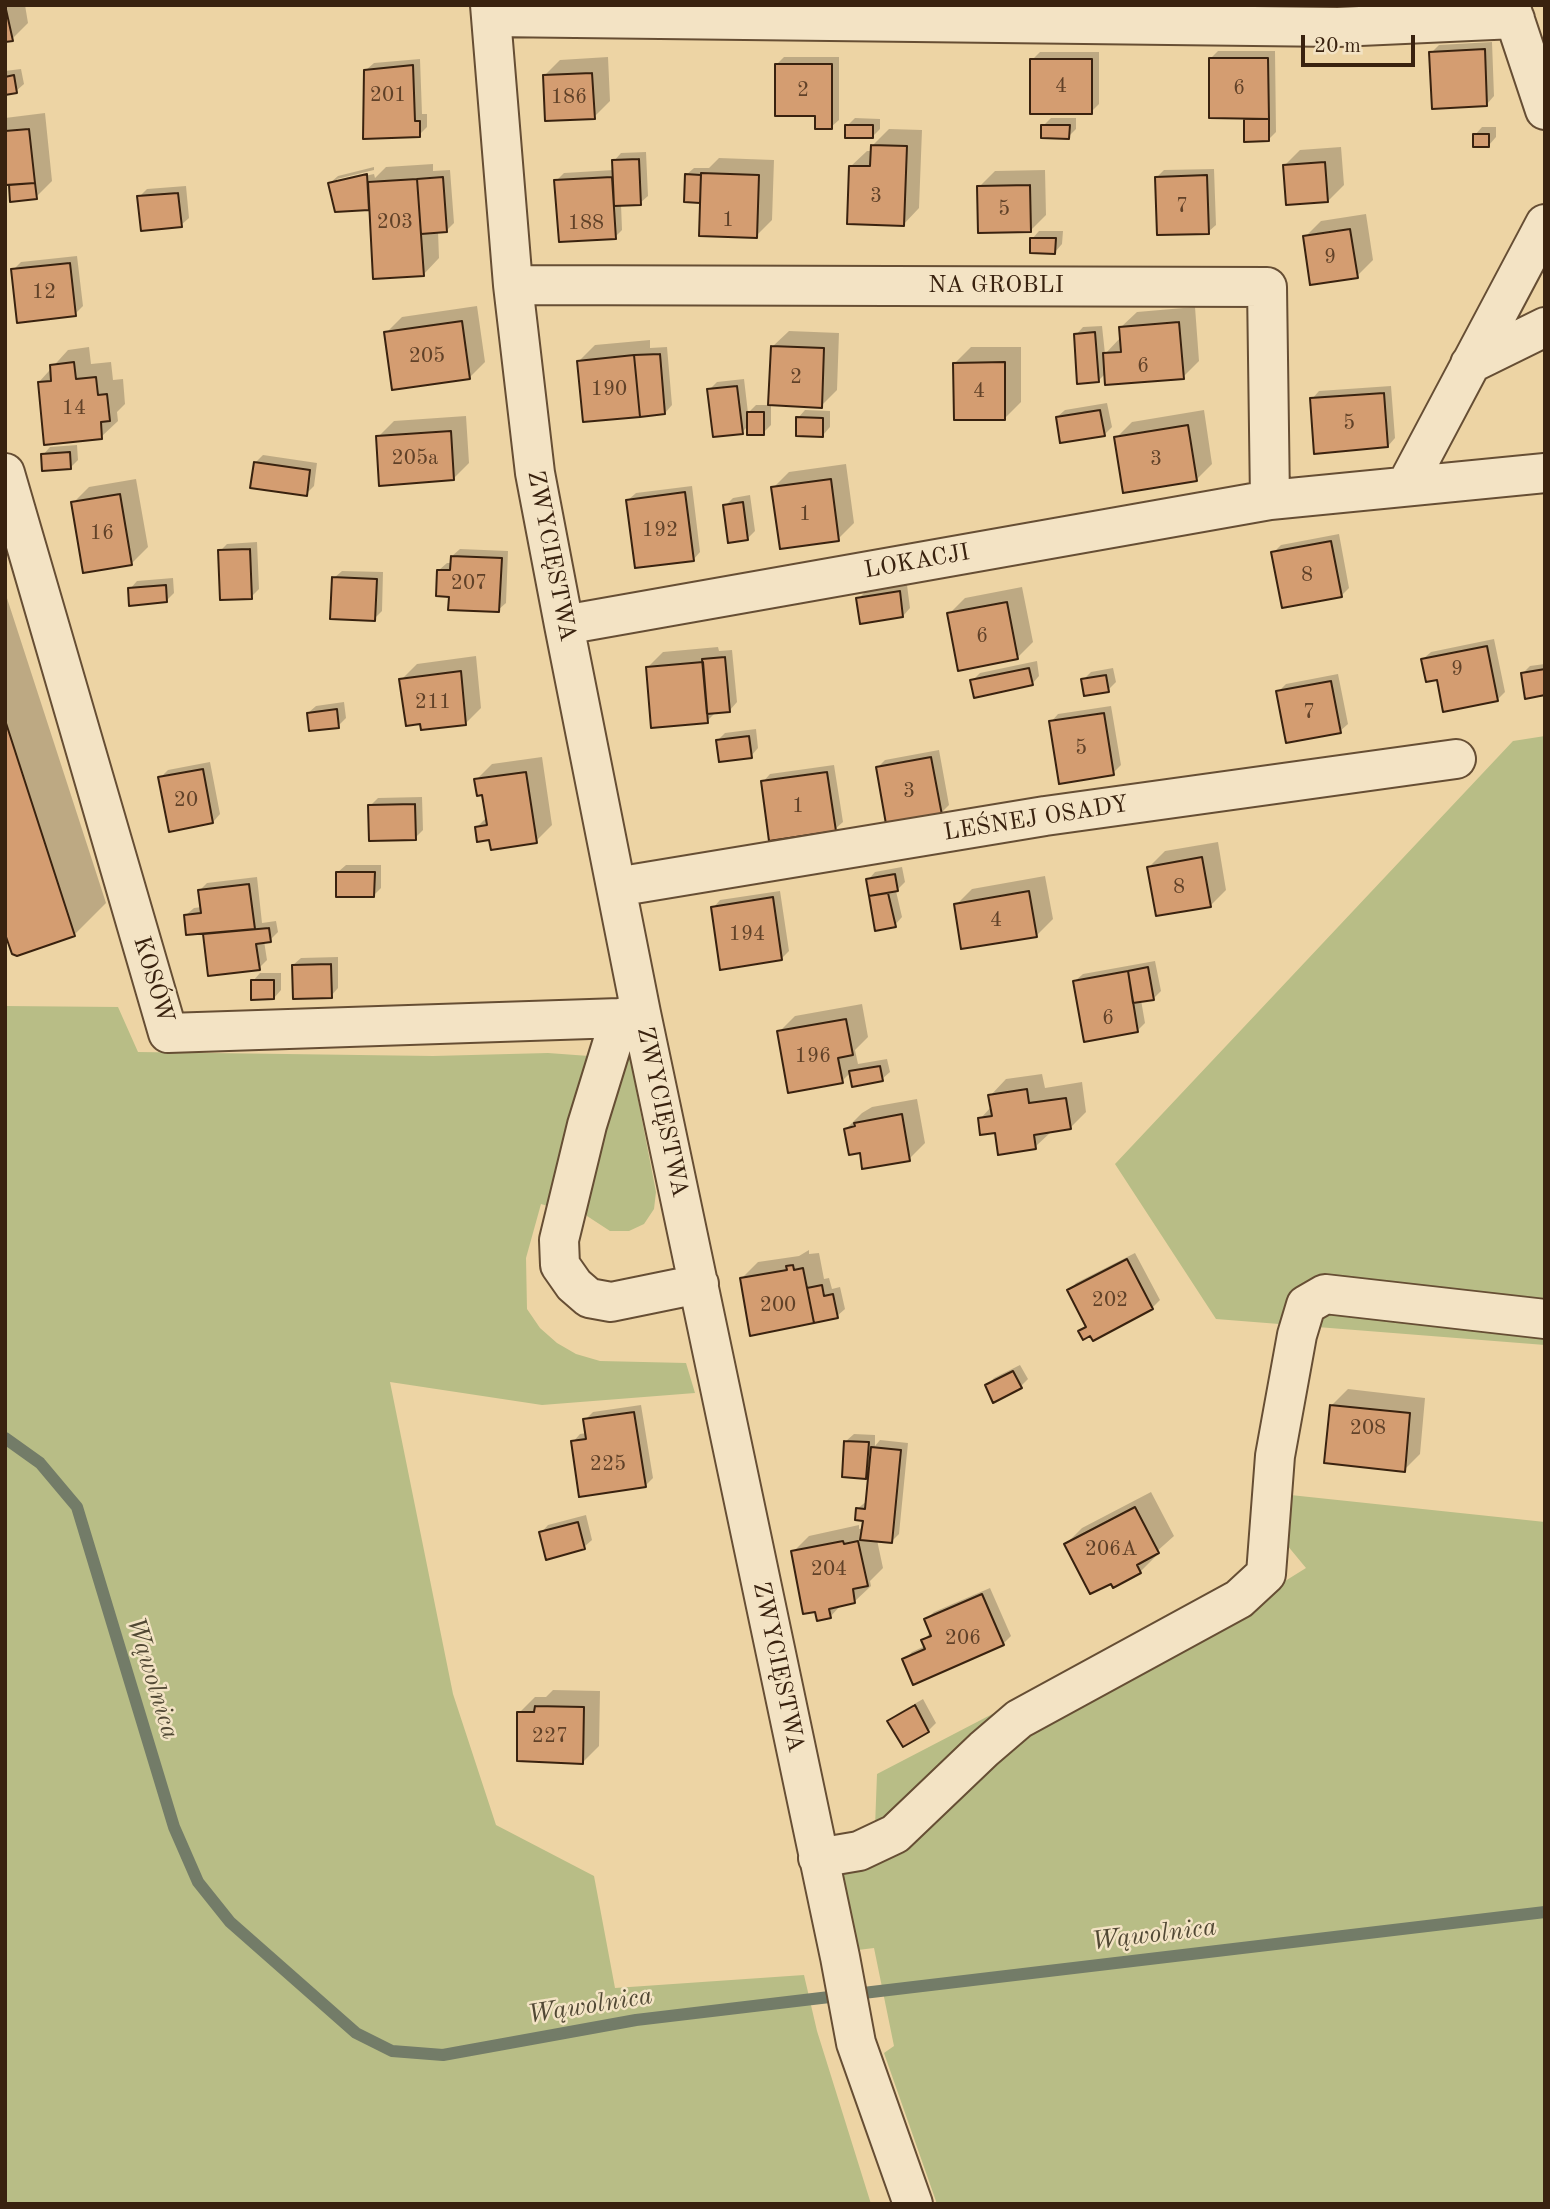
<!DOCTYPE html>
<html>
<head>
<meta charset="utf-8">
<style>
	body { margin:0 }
	#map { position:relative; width:1550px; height:2209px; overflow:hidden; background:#edd4a4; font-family:"Old Standard TT",serif }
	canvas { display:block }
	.frame { position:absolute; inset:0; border:7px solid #39220f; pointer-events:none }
	.scale { position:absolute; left:1301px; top:35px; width:114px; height:32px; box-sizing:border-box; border:4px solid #39220f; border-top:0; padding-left:9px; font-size:21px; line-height:24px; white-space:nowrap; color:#39220f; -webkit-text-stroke:5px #f3e3c4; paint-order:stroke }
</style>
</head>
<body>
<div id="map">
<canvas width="1550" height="2209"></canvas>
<div class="frame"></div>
<div class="scale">20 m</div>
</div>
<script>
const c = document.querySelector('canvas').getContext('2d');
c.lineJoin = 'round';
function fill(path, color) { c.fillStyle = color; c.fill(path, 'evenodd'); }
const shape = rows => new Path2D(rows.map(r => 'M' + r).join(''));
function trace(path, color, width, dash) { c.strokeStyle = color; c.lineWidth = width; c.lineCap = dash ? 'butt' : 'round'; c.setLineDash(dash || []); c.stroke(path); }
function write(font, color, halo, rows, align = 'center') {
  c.font = font + ' "Old Standard TT",serif'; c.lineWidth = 5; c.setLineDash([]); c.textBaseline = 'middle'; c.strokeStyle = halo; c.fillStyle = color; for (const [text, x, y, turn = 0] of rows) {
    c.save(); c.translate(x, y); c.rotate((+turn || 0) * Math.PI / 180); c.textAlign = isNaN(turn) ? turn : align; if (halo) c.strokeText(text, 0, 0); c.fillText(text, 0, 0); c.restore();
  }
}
fill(shape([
	[1545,736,1545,1345,1216,1319,1115,1164,1513,741],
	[5,1006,118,1007,138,1052,433,1056,548,1053,589,1056,551,1207,541,1204,526,1258,527,1309,540,1328,557,1343,576,1354,600,1361,686,1363,695,1393,542,1405,390,1382,453,1694,496,1825,594,1876,615,1988,804,1975,817,2031,871,2204,5,2204],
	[628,1048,656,1192,654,1209,644,1224,629,1231,610,1231,587,1216,583,1205],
	[1281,1494,1545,1522,1545,2204,937,2204,884,2053,894,2046,874,1948,858,1950,840,1876,898,1844,1030,1726,1253,1601,1306,1568,1282,1539],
	[1027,1696,875,1827,877,1774]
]), '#b8bd86');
fill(shape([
	[5,5,25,5,28,23,12,39,5,41],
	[1492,42,1494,96,1487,104,1431,53,1439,45],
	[1218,51,1275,51,1276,132,1268,140,1246,140,1246,117,1210,59],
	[1040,52,1099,52,1099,104,1091,112,1032,60],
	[608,57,610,101,594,117,544,76,560,60],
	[784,57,839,57,839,120,831,127,776,65],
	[420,59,422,114,427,114,427,127,419,135,366,70,374,63],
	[21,69,24,84,16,91,5,93,5,71],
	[45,113,52,181,36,197,12,200,10,183,5,184,5,118],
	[855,118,880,119,880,129,872,137,847,126],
	[1051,118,1076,118,1076,129,1068,137,1043,126],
	[1482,127,1496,127,1496,137,1489,145,1475,135],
	[889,129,922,130,919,208,903,225,850,167,867,151,873,151,873,145],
	[1341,147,1344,185,1328,201,1284,166,1300,150],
	[646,152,648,196,640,203,621,204,622,230,615,237,556,181,564,173,614,170,614,161,621,153],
	[719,158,774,160,772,220,756,236,702,199,700,201,686,175,694,168,709,168],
	[433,164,433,171,450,170,454,223,446,231,438,231,439,258,423,275,371,205,368,208,330,183,338,176,374,167,374,170,337,179,337,182,374,174,375,178,386,167],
	[1214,169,1216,225,1208,232,1156,178,1164,170],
	[1045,170,1046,215,1030,231,979,187,995,171],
	[186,186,189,218,181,225,139,197,147,189],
	[1366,214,1373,260,1357,276,1305,237,1321,221],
	[1039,231,1063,231,1062,244,1055,252,1032,239],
	[77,256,83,306,75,314,13,270,21,262],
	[477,306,485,362,469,378,386,333,402,317],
	[1195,307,1199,361,1183,377,1106,373,1099,380,1076,335,1083,327,1102,326,1105,354,1121,337,1120,328,1137,312],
	[789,331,839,333,837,390,821,406,771,404,771,425,763,433,749,425,742,432,709,390,717,382,744,379,748,413,756,405,770,405,772,347],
	[650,340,650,348,667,347,672,405,665,413,579,361,595,345],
	[89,347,91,364,111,362,113,380,123,379,125,404,117,412,118,421,101,437,39,382,68,350],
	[971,347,1021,347,1021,402,1005,418,955,363],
	[1391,386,1395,438,1388,446,1312,399,1319,391],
	[1107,403,1112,427,1104,435,1057,417,1065,410],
	[805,410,830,411,830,427,823,435,798,418],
	[1204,410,1212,464,1196,480,1116,438,1132,422],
	[466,416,469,463,453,479,378,437,394,421],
	[77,445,78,460,70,468,43,455,50,447],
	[263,455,317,463,314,486,306,494,255,463],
	[846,464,854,523,838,539,773,488,789,472],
	[136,479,148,547,132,563,73,503,89,487],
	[692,486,700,552,693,560,628,500,636,493],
	[750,495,755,531,748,538,725,506,733,498],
	[1339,534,1349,588,1341,596,1273,553,1281,545],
	[257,542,259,589,251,597,220,551,227,544],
	[460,549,508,551,506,603,498,610,451,595,439,570,447,563,452,563,452,556],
	[342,571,383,572,382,611,374,619,334,578],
	[173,578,174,593,166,601,130,589,137,581],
	[907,585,910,608,903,616,858,599,866,591],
	[1022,587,1033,642,1017,658,949,614,965,598],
	[5,592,106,903,74,935,5,929],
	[1494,639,1505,692,1497,700,1438,678,1423,659,1431,652],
	[718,647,719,651,732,650,737,702,730,710,717,711,707,721,647,668,663,652],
	[476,656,481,708,465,724,401,680,417,664],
	[1037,661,1039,676,1032,684,972,681,980,673],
	[1545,664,1545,694,1522,674,1530,666],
	[1113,668,1116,682,1108,690,1083,680,1091,672],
	[1338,674,1348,724,1340,731,1278,692,1286,684],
	[344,702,346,718,338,726,308,713,316,706],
	[1111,706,1121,765,1113,773,1051,722,1058,714],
	[756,729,758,748,751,756,717,741,725,733],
	[939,750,949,805,941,813,878,767,885,760],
	[542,757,552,825,536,841,477,827,487,817,483,794,476,780,492,764],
	[210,762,220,814,213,822,160,778,168,770],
	[834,765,843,822,835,829,763,782,770,774],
	[422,797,423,830,415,838,370,806,378,798],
	[1218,842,1226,890,1210,906,1149,867,1165,851],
	[346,865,381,865,381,888,373,896,338,872],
	[902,867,905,882,896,891,902,917,895,925,876,929,868,880,875,872],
	[1045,876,1053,919,1037,935,956,905,972,889],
	[257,877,262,923,276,921,278,932,270,940,264,941,267,960,259,968,210,974,205,932,186,915,194,908,202,907,200,890,207,883],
	[780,891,789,951,782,958,713,908,720,900],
	[338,957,338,988,331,996,293,965,301,958],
	[1155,961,1161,991,1153,999,1141,1000,1145,1023,1137,1031,1075,981,1083,974],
	[260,973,281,973,281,990,274,998,253,981],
	[862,1004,868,1037,855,1050,858,1064,887,1059,890,1072,882,1079,851,1072,842,1081,779,1032,795,1016],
	[1042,1074,1045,1088,1082,1082,1086,1112,1070,1128,1052,1131,1035,1147,996,1131,980,1119,992,1106,990,1096,1006,1079],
	[917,1099,925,1143,909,1159,861,1151,846,1129,862,1113,872,1107],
	[809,1250,809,1254,819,1253,824,1279,829,1278,832,1289,840,1287,845,1309,837,1316,814,1322,742,1278,758,1262,799,1256],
	[1135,1253,1160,1300,1152,1308,1091,1334,1080,1331,1087,1325,1069,1291,1076,1283],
	[1020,1365,1028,1379,1020,1387,987,1386,994,1378],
	[1348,1389,1425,1398,1420,1454,1404,1470,1332,1405],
	[641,1405,653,1478,645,1486,573,1442,580,1434,587,1433,585,1420,593,1412],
	[854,1434,875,1435,875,1446,880,1440,908,1443,899,1534,891,1542,877,1540,883,1568,870,1581,871,1586,854,1602,842,1604,830,1617,793,1552,809,1536,859,1525,859,1529,864,1528,865,1519,857,1509,867,1501,870,1472,865,1477,846,1441],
	[1151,1492,1174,1536,1155,1553,1156,1556,1140,1572,1066,1544,1082,1528],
	[586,1515,592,1540,584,1547,541,1533,548,1525],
	[990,1588,1011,1636,1003,1644,904,1660,912,1652,925,1646,923,1641,930,1633,926,1619,934,1612],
	[553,1690,600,1691,599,1746,583,1762,519,1713,535,1697,546,1697],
	[923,1699,936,1723,928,1731,890,1721,897,1714]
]), '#0003');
trace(shape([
	[5,1438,40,1463,77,1507,174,1827,198,1882,230,1922,356,2033,392,2051,443,2055,636,2020,1545,1912]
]), '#737c68', 12);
const building = shape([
	[5,5,13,41,5,42,5,5],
	[1485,49,1487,106,1432,109,1429,52,1485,49],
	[1209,58,1268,58,1269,119,1209,118,1209,58],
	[1030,59,1092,59,1092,114,1030,114,1030,59],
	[775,64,832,64,832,129,815,129,815,116,775,116,775,64],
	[413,65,415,121,420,121,420,137,363,139,364,70,413,65],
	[592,73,595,119,545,121,543,75,592,73],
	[14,75,17,93,5,95,5,77,14,75],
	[1244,119,1269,119,1269,141,1244,142,1244,119],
	[845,125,873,125,873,138,845,138,845,125],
	[1041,125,1070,125,1069,139,1041,138,1041,125],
	[29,129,35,183,5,185,5,131,29,129],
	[1473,134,1489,134,1489,147,1473,147,1473,134],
	[871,145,907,146,904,226,847,224,849,166,870,166,871,145],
	[639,159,641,205,614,206,612,160,639,159],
	[1325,162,1328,202,1286,205,1283,165,1325,162],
	[701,173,759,175,757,238,699,236,701,173],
	[367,174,369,210,335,212,328,183,367,174],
	[685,174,701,175,700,203,684,202,685,174],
	[1207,175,1209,234,1157,235,1155,177,1207,175],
	[443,177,447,232,421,234,417,179,443,177],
	[612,177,616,239,559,242,554,180,612,177],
	[417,179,424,276,373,279,368,182,417,179],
	[35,183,37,199,10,202,9,185,35,183],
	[1030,185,1031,232,978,233,977,186,1030,185],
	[178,193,182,227,141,231,137,196,178,193],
	[1350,229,1358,278,1310,285,1303,236,1350,229],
	[1030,238,1056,238,1055,254,1030,253,1030,238],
	[70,263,76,316,17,323,11,269,70,263],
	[462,321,470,379,392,390,384,332,462,321],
	[1179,322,1184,379,1105,385,1103,353,1121,352,1119,327,1179,322],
	[1095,332,1099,382,1077,384,1074,334,1095,332],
	[771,346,824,348,822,408,768,405,771,346],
	[660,354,665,414,640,417,634,355,660,354],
	[634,355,640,417,583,422,577,361,634,355],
	[74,362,76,379,96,377,98,395,107,394,110,421,101,422,102,439,44,445,38,382,51,381,50,365,74,362],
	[1005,362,1005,420,954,420,953,363,1005,362],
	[737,386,743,434,713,437,707,389,737,386],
	[1384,393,1388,447,1314,454,1310,398,1384,393],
	[1100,410,1105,436,1060,443,1056,417,1100,410],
	[747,412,764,412,764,435,747,435,747,412],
	[796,417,823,418,823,437,796,436,796,417],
	[1188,425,1197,481,1123,493,1114,437,1188,425],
	[451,431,454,480,379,486,376,436,451,431],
	[70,452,71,469,42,471,41,454,70,452],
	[254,462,310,470,307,496,250,488,254,462],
	[831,479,839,541,780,549,771,487,831,479],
	[685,492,694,561,635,568,626,500,685,492],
	[120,494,132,565,83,573,71,502,120,494],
	[743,502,748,540,728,543,723,505,743,502],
	[1331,541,1342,597,1282,608,1271,552,1331,541],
	[250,549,252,599,220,600,218,550,250,549],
	[451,556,502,558,499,612,448,610,449,597,436,596,437,570,450,570,451,556],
	[332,577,377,579,375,621,330,619,332,577],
	[166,585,167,602,129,606,128,588,166,585],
	[900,591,903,617,860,624,856,598,900,591],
	[1007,602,1018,659,958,671,947,613,1007,602],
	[1487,646,1498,701,1443,712,1437,680,1426,682,1421,659,1487,646],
	[725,657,730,712,707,714,702,659,725,657],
	[703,662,708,723,651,728,646,667,703,662],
	[1029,668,1033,685,974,698,970,680,1029,668],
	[1545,669,1545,695,1525,699,1521,673,1545,669],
	[461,671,466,725,421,730,420,724,406,726,399,679,461,671],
	[1106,675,1109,692,1084,696,1081,679,1106,675],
	[1331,681,1341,733,1286,743,1276,691,1331,681],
	[337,709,339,728,309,731,307,713,337,709],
	[1104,713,1114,775,1059,784,1049,721,1104,713],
	[5,720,75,936,17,956,12,954,5,934,5,720],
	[749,736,752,758,719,762,716,740,749,736],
	[931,757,942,815,886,824,876,767,931,757],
	[203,769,213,823,169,832,158,777,203,769],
	[526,772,537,843,491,850,489,840,477,842,475,827,487,825,482,795,477,796,474,779,526,772],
	[827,772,836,831,769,841,761,781,827,772],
	[415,804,416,840,369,841,368,805,415,804],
	[1202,857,1211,907,1156,916,1147,867,1202,857],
	[336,872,375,872,374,897,336,897,336,872],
	[895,874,898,891,869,896,866,879,895,874],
	[249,884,255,929,186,935,184,915,201,913,198,890,249,884],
	[1029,891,1037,937,961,949,954,904,1029,891],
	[888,893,896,927,875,931,869,896,888,893],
	[773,897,782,960,720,970,711,907,773,897],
	[269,928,271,942,256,944,260,970,208,976,203,934,269,928],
	[331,964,332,998,293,999,292,965,331,964],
	[1148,967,1154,1000,1133,1003,1128,971,1148,967],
	[1128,971,1138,1032,1084,1042,1073,981,1128,971],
	[251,980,274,980,274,999,251,1000,251,980],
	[846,1019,853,1055,838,1058,843,1083,788,1093,777,1031,846,1019],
	[880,1066,883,1081,852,1087,849,1071,880,1066],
	[1027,1089,1029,1103,1066,1098,1071,1129,1034,1135,1036,1149,998,1155,995,1133,980,1135,978,1118,992,1116,988,1095,1027,1089],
	[902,1114,910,1161,862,1169,860,1153,849,1155,844,1129,855,1126,854,1123,902,1114],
	[1127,1259,1153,1309,1093,1341,1090,1336,1083,1340,1078,1331,1086,1327,1067,1290,1127,1259],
	[793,1265,794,1270,803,1268,814,1323,750,1336,740,1278,787,1270,786,1266,793,1265],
	[822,1285,824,1296,833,1294,838,1318,814,1323,807,1288,822,1285],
	[1013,1371,1022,1388,993,1403,985,1385,1013,1371],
	[1330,1405,1410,1413,1405,1472,1324,1463,1330,1405],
	[634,1412,646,1487,579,1497,571,1441,586,1439,583,1419,634,1412],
	[844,1441,869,1442,866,1479,842,1477,844,1441],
	[871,1447,901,1450,892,1543,860,1540,863,1521,855,1520,856,1508,865,1509,871,1447],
	[1135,1507,1159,1553,1137,1565,1141,1573,1113,1588,1111,1584,1090,1594,1064,1544,1135,1507],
	[578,1522,585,1549,546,1560,539,1532,578,1522],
	[843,1541,844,1544,858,1541,868,1586,853,1589,855,1603,829,1609,831,1618,817,1621,815,1612,803,1614,791,1551,843,1541],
	[982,1594,1004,1645,913,1685,902,1659,925,1649,921,1640,931,1636,924,1619,982,1594],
	[915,1705,929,1732,903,1747,887,1721,915,1705],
	[535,1706,584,1707,583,1764,517,1761,517,1712,534,1712,535,1706]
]);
fill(building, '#d49d71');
trace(building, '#39220f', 2);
const minor = shape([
	[490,5,513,285,535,473,564,625,641,1013,840,1957,856,2043,913,2204],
	[1510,5,1545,110],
	[491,17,1338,27,1515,19],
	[513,285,1267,287,1270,500],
	[1470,364,1545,327],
	[5,473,168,1033,620,1018,641,1013],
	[1406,486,1545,224],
	[564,625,1270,500,1545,473],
	[616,887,1045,816,1456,759],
	[620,1018,587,1125,559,1240,560,1265,574,1285,589,1298,611,1302,699,1284],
	[818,1858,859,1851,895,1834,984,1749,1019,1719,1239,1599,1266,1574,1275,1456,1297,1335,1306,1305,1325,1294,1545,1319]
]);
trace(minor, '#664e34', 42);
trace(minor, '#f3e3c4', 38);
write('21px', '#604128', null, [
	["4",1061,86],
	["6",1239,88],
	["2",803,90],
	["201",388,95],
	["186",569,97],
	["3",876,196],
	["7",1182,206],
	["5",1004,209],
	["1",728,220],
	["203",395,222],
	["188",586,223],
	["9",1330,257],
	["12",44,292],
	["205",427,356],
	["6",1143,366],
	["2",796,377],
	["190",609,389],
	["4",979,391],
	["14",74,408],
	["5",1349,423],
	["205a",415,458],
	["3",1156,459],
	["1",805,514],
	["192",660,530],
	["16",102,533],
	["8",1307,575],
	["207",469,583],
	["6",982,636],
	["9",1457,669],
	["211",433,702],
	["7",1309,712],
	["5",1081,748],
	["3",909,791],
	["20",186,800],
	["1",798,806],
	["8",1179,887],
	["4",996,920],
	["194",747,934],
	["6",1108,1018],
	["196",813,1056],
	["202",1110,1300],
	["200",778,1305],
	["208",1368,1428],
	["225",608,1464],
	["206A",1111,1549],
	["204",829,1569],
	["206",963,1638],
	["227",550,1736]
]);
write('24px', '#39220f', '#f3e3c4', [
	["NA GROBLI",996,286],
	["ZWYCIĘSTWA",551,556,79],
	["LOKACJI",917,562,-10],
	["LEŚNEJ OSADY",1036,819,-9],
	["KOSÓW",153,980,73],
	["ZWYCIĘSTWA",662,1112,78],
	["ZWYCIĘSTWA",778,1667,78]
]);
write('italic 26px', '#514834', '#f3e3c4', [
	["Wąwolnica",152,1678,73],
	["Wąwolnica",1154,1935,-7],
	["Wąwolnica",590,2006,-9]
]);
</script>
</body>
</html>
